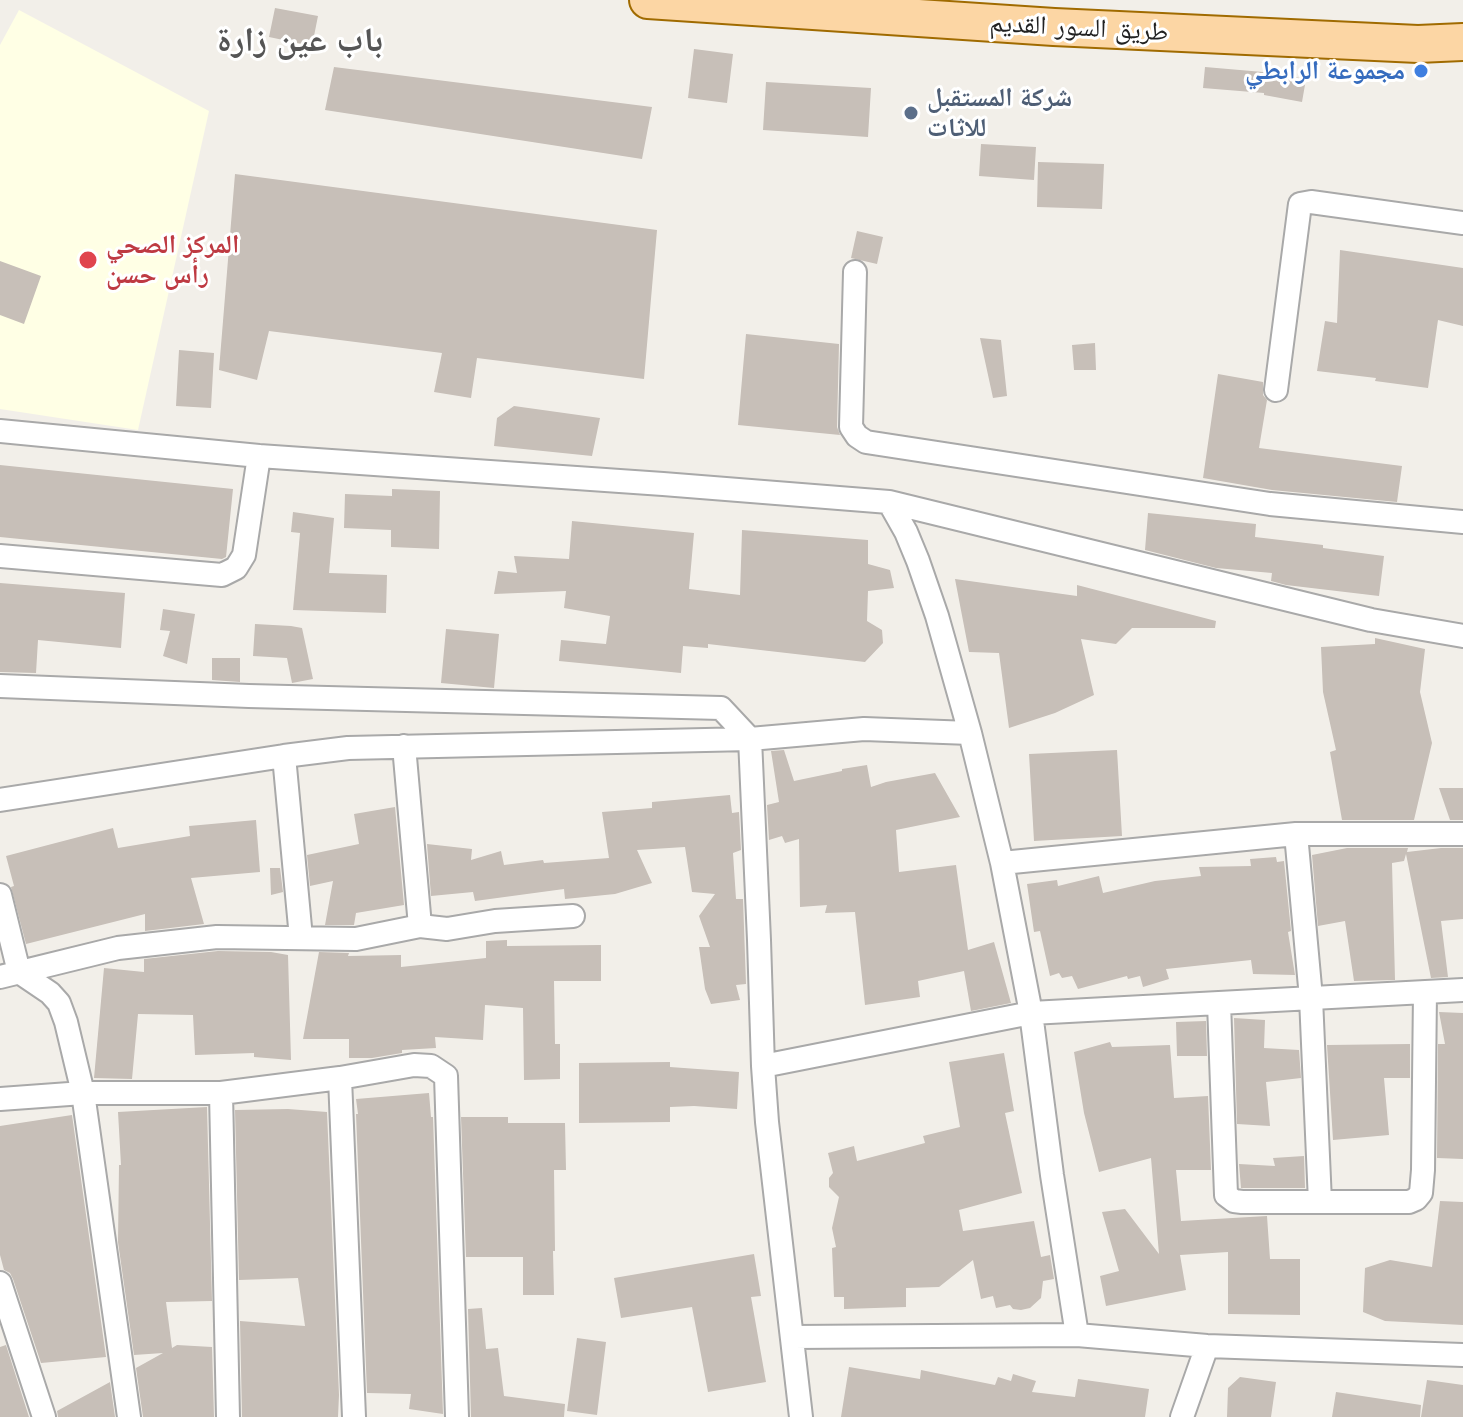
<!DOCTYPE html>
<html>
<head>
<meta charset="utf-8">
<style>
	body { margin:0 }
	canvas { display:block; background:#f2efe9 }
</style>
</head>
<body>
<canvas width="1463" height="1417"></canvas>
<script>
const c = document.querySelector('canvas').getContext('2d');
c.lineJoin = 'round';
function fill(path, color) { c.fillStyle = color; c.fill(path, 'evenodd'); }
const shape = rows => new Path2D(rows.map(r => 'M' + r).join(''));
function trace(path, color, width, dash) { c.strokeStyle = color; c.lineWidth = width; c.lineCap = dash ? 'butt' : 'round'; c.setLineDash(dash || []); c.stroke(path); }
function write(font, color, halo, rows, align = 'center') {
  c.font = font + ' "Work Sans","Noto Naskh Arabic",sans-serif'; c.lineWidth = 6; c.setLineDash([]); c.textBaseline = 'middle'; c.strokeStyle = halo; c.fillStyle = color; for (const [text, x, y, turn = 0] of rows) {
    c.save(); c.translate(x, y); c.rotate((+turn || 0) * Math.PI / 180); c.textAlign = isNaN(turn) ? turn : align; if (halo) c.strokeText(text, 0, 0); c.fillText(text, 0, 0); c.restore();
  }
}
fill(shape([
	[19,10,209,111,138,430,0,409,0,45]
]), '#ffffe5');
fill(shape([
	[275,8,318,16,312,46,269,37],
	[694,49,733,54,727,103,688,98],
	[334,67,652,107,642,159,325,110],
	[1205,67,1263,72,1306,79,1302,102,1264,95,1264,93,1203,88],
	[766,82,871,88,868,137,763,130],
	[981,144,1036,147,1034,180,979,176],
	[1038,162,1104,164,1102,209,1037,207],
	[235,174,657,230,644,379,477,358,471,398,434,392,442,353,269,331,257,380,219,370],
	[857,231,883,237,877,264,851,258],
	[1340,250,1463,268,1463,326,1438,320,1428,388,1375,381,1376,378,1317,371,1325,321,1337,323],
	[0,261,41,276,24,324,0,315],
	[746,334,839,344,837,427,840,435,738,425],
	[980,338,1001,340,1007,396,993,398],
	[1095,343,1096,370,1074,370,1072,345],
	[179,350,214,353,211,408,176,406],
	[1218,374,1263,382,1263,395,1267,400,1259,448,1402,466,1397,502,1272,490,1203,478],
	[514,406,600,418,592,456,494,446,497,418],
	[0,465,233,489,226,557,222,559,0,537],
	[392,489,440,491,439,549,391,547,391,530,344,528,345,494,392,496],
	[293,512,334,518,329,573,387,575,386,613,293,610,300,533,291,532],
	[1148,513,1256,524,1255,537,1323,545,1323,548,1384,556,1379,596,1286,585,1271,581,1272,573,1216,568,1145,550],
	[572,521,694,533,689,589,740,595,742,530,868,540,868,564,890,570,894,588,868,591,867,621,882,630,883,643,865,662,708,644,708,648,683,646,681,673,559,661,561,640,606,644,610,616,564,608,566,591,494,594,498,571,517,573,514,556,569,559],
	[955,579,1077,596,1077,585,1216,621,1215,628,1132,628,1116,644,1081,639,1094,695,1055,713,1009,728,999,653,969,652],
	[0,583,125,593,121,648,38,640,36,673,0,672],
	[163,609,195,614,187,664,163,656,170,631,160,630],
	[255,624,291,626,302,628,313,679,292,683,287,658,253,656],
	[446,629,499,634,494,688,441,683],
	[1375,638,1425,649,1420,692,1432,743,1414,820,1342,820,1330,752,1336,750,1323,692,1321,647,1375,644],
	[212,658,240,658,240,682,212,680],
	[784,750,794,781,842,771,842,769,867,765,871,787,886,782,935,773,960,817,896,830,899,872,956,865,968,950,994,942,1011,1003,971,1011,964,971,918,981,920,997,865,1005,855,912,825,913,827,905,800,907,799,839,785,843,782,836,769,840,767,805,779,802,771,751],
	[1117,750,1122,836,1034,841,1029,754],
	[1439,788,1463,788,1463,820,1450,820],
	[730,795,732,813,739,812,741,850,733,853,736,899,743,899,746,984,736,985,740,1000,711,1004,705,989,699,947,710,947,699,916,715,894,692,892,685,847,637,850,652,883,615,894,565,899,564,889,475,901,473,892,431,896,427,844,472,849,471,860,501,851,504,865,543,860,544,863,609,858,602,812,652,808,652,802],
	[395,807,404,905,356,913,354,925,325,925,333,881,310,886,307,855,359,844,354,814],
	[256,820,260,872,191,878,204,924,145,931,145,914,26,944,11,887,14,886,6,856,113,828,118,848,190,836,189,826],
	[1347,848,1408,848,1407,852,1441,848,1463,848,1463,919,1441,921,1448,977,1431,978,1406,854,1404,861,1392,863,1395,980,1354,981,1345,921,1318,926,1312,855],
	[1276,857,1277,862,1284,861,1291,931,1288,932,1295,975,1253,974,1251,960,1166,969,1169,979,1143,987,1140,976,1128,979,1127,976,1078,989,1072,976,1062,978,1059,973,1050,976,1040,931,1034,932,1027,884,1057,880,1058,886,1099,876,1103,893,1155,881,1201,876,1199,867,1251,866,1250,859],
	[270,868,280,868,283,892,271,895],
	[507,940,507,946,601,945,601,981,554,981,555,1044,560,1044,560,1079,524,1080,523,1008,485,1005,483,1040,435,1037,436,1048,402,1050,402,1053,372,1058,349,1058,349,1039,303,1039,319,952,349,953,348,956,401,955,401,967,486,958,486,941],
	[218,951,271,952,288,955,291,1060,254,1057,254,1053,195,1055,193,1015,138,1014,132,1079,94,1078,104,968,144,972,144,959],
	[1439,1012,1463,1013,1463,1159,1437,1158,1438,1044,1445,1044],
	[1234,1018,1265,1020,1264,1048,1299,1050,1301,1078,1266,1082,1270,1126,1237,1124],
	[1206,1021,1207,1056,1177,1056,1176,1022],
	[1110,1042,1112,1047,1170,1045,1174,1098,1208,1096,1211,1170,1176,1170,1181,1221,1267,1216,1270,1259,1300,1259,1300,1315,1228,1314,1228,1252,1180,1255,1186,1290,1106,1306,1100,1276,1119,1271,1102,1212,1125,1209,1159,1254,1151,1158,1099,1172,1084,1113,1074,1052],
	[1410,1044,1410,1078,1384,1078,1389,1135,1333,1140,1327,1045],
	[1004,1053,1014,1111,1005,1113,1022,1193,959,1210,963,1231,1034,1221,1041,1257,1050,1255,1054,1279,1043,1281,1041,1298,1030,1308,1021,1310,1013,1309,1010,1305,996,1308,993,1296,981,1299,973,1260,939,1287,906,1288,906,1307,844,1309,844,1297,834,1297,832,1248,836,1247,832,1228,839,1197,829,1187,829,1178,833,1173,828,1153,854,1146,857,1161,925,1143,923,1136,960,1127,949,1062],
	[670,1062,670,1067,739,1072,737,1109,694,1106,670,1107,670,1122,579,1123,579,1063],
	[429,1093,431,1117,433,1117,443,1414,409,1409,411,1394,367,1393,356,1114,358,1114,356,1099],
	[207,1107,212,1301,166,1302,172,1348,177,1345,212,1347,214,1417,143,1417,136,1368,163,1353,134,1355,118,1242,119,1165,121,1165,118,1112],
	[288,1109,327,1112,339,1395,338,1417,242,1417,240,1321,305,1326,298,1278,239,1280,235,1110],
	[72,1115,106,1357,41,1363,13,1279,10,1273,4,1270,0,1255,0,1126],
	[461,1117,508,1117,508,1123,565,1123,566,1170,554,1170,555,1251,553,1251,554,1295,523,1295,523,1257,466,1257],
	[1304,1156,1305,1188,1241,1188,1239,1164,1275,1166,1273,1158],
	[1440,1201,1463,1202,1463,1325,1385,1321,1363,1312,1365,1268,1390,1260,1432,1267],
	[754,1254,761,1296,751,1297,766,1382,708,1392,692,1307,621,1318,614,1278],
	[482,1308,486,1349,498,1348,504,1396,565,1404,564,1417,471,1417,468,1309],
	[577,1338,606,1342,597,1415,567,1411],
	[6,1345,29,1417,0,1417,0,1347],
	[849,1367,920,1379,921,1370,995,1385,998,1377,1011,1381,1013,1374,1036,1381,1032,1392,1075,1397,1078,1379,1149,1389,1145,1417,841,1417],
	[1240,1377,1276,1382,1271,1417,1227,1417,1228,1388],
	[1427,1380,1463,1385,1463,1417,1421,1417],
	[110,1382,115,1417,58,1417,57,1411],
	[1336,1392,1421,1405,1420,1417,1332,1417]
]), '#c7bfb8');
const street = shape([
	[855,272,851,427,857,436,866,442,1270,504,1463,522],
	[1276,390,1300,204,1311,202,1463,223],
	[0,431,259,456,663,484,889,502,1371,620,1463,636],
	[889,502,906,532,918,561,937,616,970,733,1002,863,1031,1013,1052,1175,1077,1335],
	[0,556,222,575,236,568,244,555,259,456],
	[0,686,249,696,721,708,750,739,759,940,763,1066,1031,1013,1463,990],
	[404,746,420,926,447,929,495,921,573,916],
	[284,756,301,938],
	[0,800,284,756,348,748,750,739,864,729,970,733],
	[1296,834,1463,834],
	[1002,863,1296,834,1311,998,1320,1202],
	[0,895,19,972,50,993,59,1003,66,1022,83,1093,129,1417],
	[0,977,118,948,217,937,356,939,420,926],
	[1219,1003,1226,1195,1234,1201,1242,1202,1409,1202,1416,1199,1421,1193,1423,1170,1425,992],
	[763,1066,767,1122,801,1417],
	[340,1078,354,1417],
	[221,1093,228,1417],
	[0,1099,83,1093,221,1093,340,1078,414,1065,431,1066,446,1076,457,1417],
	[0,1283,44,1417],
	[793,1337,1077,1335,1207,1346,1463,1355],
	[1182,1417,1207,1346]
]);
const primary = shape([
	[648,0,1054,27,1418,44,1463,42]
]);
trace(street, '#a9a9a9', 26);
trace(primary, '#a06b00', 40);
trace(street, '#fff', 22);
trace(primary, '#fcd6a4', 36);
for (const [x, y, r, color] of [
	[1421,71,8,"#3f7fe0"],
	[911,113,8,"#5c6f8a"],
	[88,260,10,"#e0444e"]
]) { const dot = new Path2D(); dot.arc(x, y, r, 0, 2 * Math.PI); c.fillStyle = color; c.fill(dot); trace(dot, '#fff', 3); }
write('26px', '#222', '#fff', [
	["طريق السور القديم",1079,28,3]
]);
write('bold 26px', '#366cbe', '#fff', [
	["مجموعة الرابطي",1405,71]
], 'right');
write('bold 26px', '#4e5e75', '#fff', [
	["شركة المستقبل",927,98],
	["للاثات",927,128]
], 'left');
write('bold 26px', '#be3a42', '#fff', [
	["المركز الصحي",106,245],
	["رأس حسن",106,275]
], 'left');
write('bold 34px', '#555', '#fff', [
	["باب عين زارة",300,41]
]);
</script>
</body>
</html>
